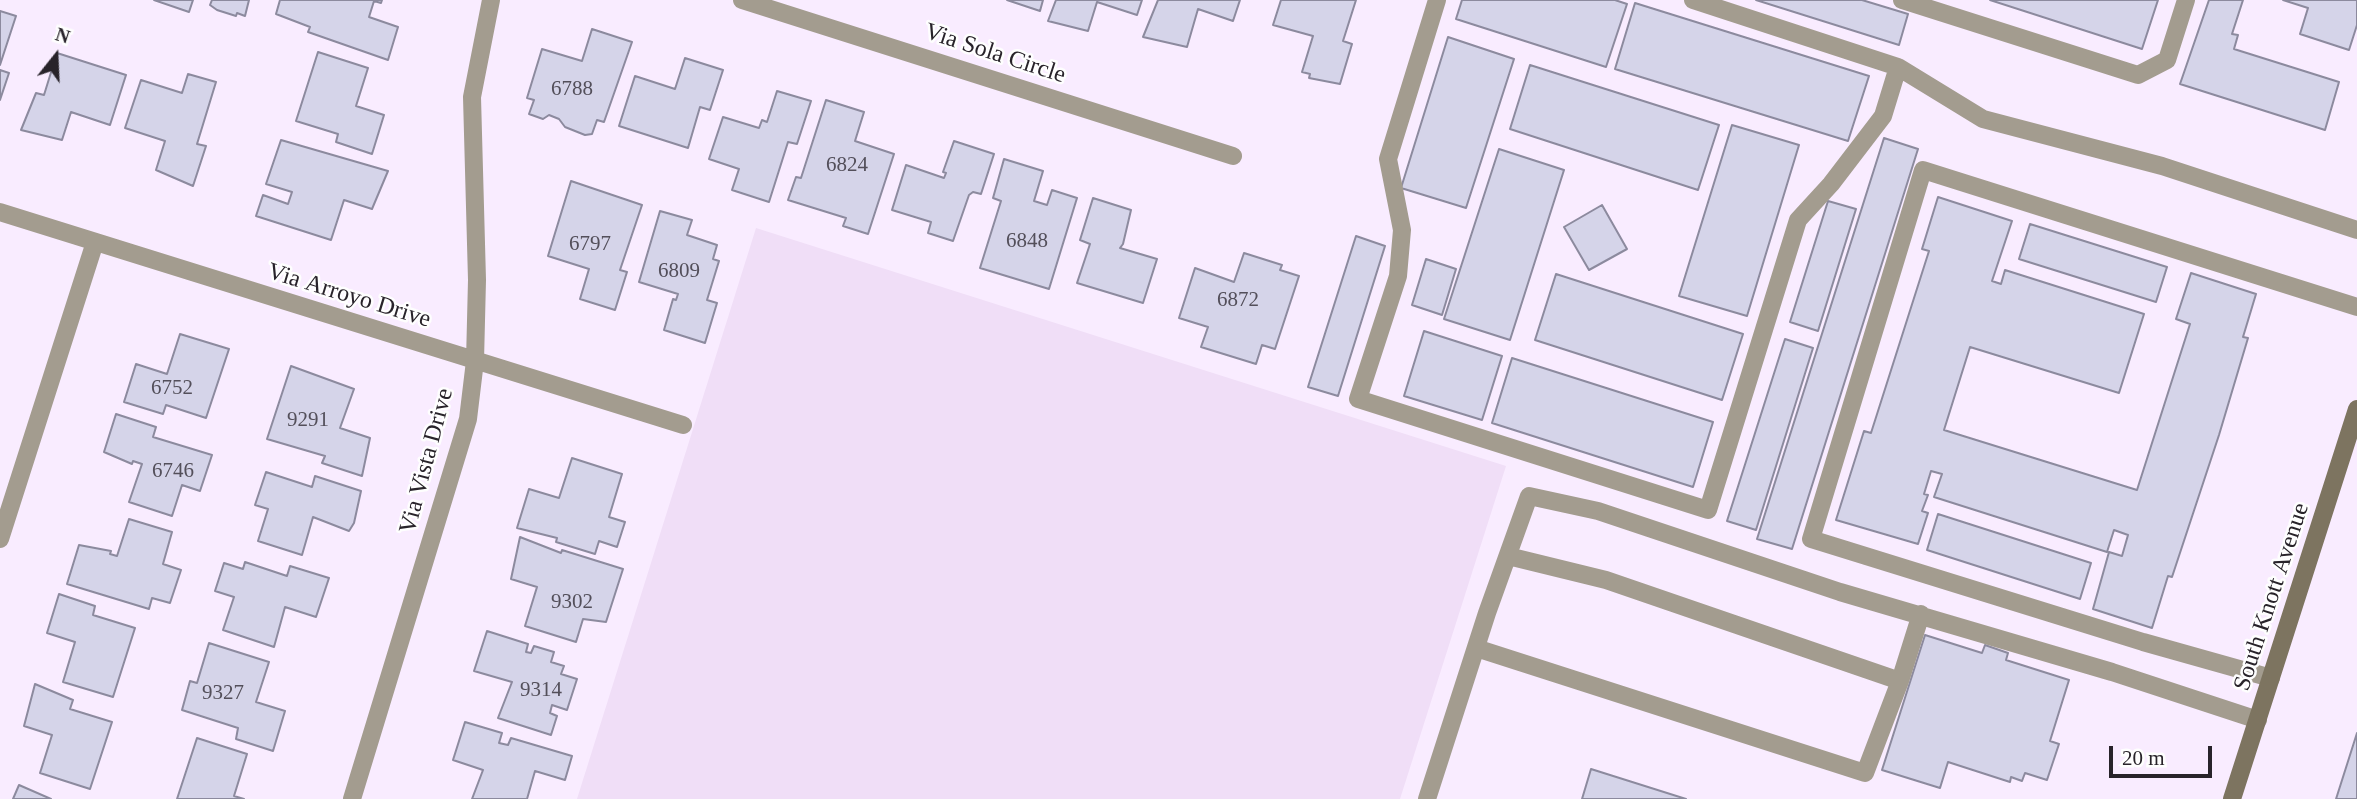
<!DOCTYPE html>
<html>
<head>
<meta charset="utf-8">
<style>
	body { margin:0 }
	#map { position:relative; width:2357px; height:799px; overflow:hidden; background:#f9ecff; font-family:Georgia,serif }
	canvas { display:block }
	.north { position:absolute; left:21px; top:21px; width:70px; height:70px; -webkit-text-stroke:5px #fefefe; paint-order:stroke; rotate:18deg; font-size:19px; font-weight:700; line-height:28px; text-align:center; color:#28232a }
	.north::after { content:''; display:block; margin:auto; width:24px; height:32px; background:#28232a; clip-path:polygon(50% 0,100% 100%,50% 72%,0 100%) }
	.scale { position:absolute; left:2109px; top:746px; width:103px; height:32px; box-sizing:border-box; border:4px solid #28232a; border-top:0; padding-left:9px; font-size:21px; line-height:24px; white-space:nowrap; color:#28232a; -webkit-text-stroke:5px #fefefe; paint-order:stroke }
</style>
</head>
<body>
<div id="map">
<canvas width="2357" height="799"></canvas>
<div class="north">N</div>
<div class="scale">20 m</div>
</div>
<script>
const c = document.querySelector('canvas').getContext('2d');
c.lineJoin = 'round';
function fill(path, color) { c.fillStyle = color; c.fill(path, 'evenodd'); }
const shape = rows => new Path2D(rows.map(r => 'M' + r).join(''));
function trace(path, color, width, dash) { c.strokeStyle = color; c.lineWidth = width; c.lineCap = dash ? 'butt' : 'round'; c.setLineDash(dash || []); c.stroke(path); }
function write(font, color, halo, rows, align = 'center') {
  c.font = font + ' Georgia,serif'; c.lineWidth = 5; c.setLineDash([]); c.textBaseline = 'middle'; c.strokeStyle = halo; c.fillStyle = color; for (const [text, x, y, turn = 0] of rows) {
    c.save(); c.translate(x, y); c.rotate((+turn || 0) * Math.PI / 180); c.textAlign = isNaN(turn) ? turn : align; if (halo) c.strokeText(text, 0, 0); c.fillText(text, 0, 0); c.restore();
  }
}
fill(shape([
	[756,228,1506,466,1400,799,577,799]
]), '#f0def7');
const building = shape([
	[154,0,193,0,189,12,154,0],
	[212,0,249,0,245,16,237,13,236,16,217,10,210,5,212,0],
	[280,0,382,0,381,3,374,1,369,17,398,27,388,60,308,32,310,27,276,14,280,0],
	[1007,0,1043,0,1040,11,1007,0],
	[1056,0,1142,0,1137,15,1097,2,1088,31,1048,21,1056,0],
	[1158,0,1240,0,1233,21,1198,9,1187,47,1143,37,1158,0],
	[1281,0,1356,0,1343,41,1352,44,1340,84,1309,78,1310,74,1302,72,1313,36,1273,25,1281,0],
	[1462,0,1615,0,1627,4,1606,67,1456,19,1462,0],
	[1756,0,1862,0,1908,14,1899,45,1756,0],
	[1990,0,2158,0,2142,49,1990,0],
	[2209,0,2243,0,2232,34,2238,35,2234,49,2339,82,2325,130,2180,84,2209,0],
	[2283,0,2357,0,2357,25,2349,50,2300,34,2308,8,2283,0],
	[1635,3,1869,76,1848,141,1615,69,1635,3],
	[0,11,16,16,0,65,0,11],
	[592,29,632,42,604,122,597,120,592,134,585,135,565,127,559,119,549,115,543,119,529,114,534,100,527,98,542,49,582,61,592,29],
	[1448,37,1514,59,1466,208,1401,188,1448,37],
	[318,52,368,68,356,106,384,115,372,154,336,142,338,134,296,121,318,52],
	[57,53,126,75,110,125,71,112,62,140,21,130,36,93,44,95,57,53],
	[685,58,723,70,710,110,700,107,688,148,619,126,635,76,675,89,685,58],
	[1530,65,1719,125,1698,190,1510,129,1530,65],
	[0,70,9,73,0,100,0,70],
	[188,74,216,82,197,144,206,146,193,186,156,170,165,141,125,128,141,80,182,93,188,74],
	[777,91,811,101,797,144,788,142,769,202,732,190,739,169,709,159,723,117,759,128,762,120,767,122,777,91],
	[826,100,864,112,855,141,894,154,868,234,843,226,846,218,788,200,796,177,801,178,826,100],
	[1732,125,1799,145,1747,316,1679,296,1732,125],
	[1884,138,1918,149,1792,549,1757,539,1884,138],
	[281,140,388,171,372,209,344,200,331,240,256,216,263,195,288,204,292,192,266,184,281,140],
	[954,141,994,154,981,194,973,192,969,195,953,241,928,233,931,222,892,210,906,165,944,178,946,173,943,172,954,141],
	[1499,149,1564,170,1510,340,1444,319,1499,149],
	[1004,159,1043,171,1034,201,1047,205,1052,190,1077,198,1049,289,980,268,1001,201,993,198,1004,159],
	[571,181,642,205,620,270,627,272,615,310,580,299,589,269,548,256,571,181],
	[1938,197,2012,221,1992,281,2001,284,2005,270,2144,314,2119,393,1970,347,1944,430,2137,490,2190,324,2176,319,2191,273,2256,294,2243,337,2248,338,2219,435,2172,577,2168,576,2152,628,2093,609,2109,552,2122,556,2128,535,2114,530,2107,552,1934,497,1942,474,1931,471,1924,494,1928,495,1922,511,1928,513,1918,544,1836,520,1864,431,1871,433,1929,251,1922,249,1938,197],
	[1093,198,1131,210,1123,244,1120,248,1157,259,1143,303,1077,283,1090,244,1080,240,1093,198],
	[1828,201,1856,209,1818,331,1790,322,1828,201],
	[1602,205,1627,249,1589,270,1564,227,1602,205],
	[660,211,692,220,687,235,717,245,713,259,719,261,707,300,717,303,705,343,664,330,673,299,676,300,678,294,639,282,660,211],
	[2030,224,2167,267,2156,302,2019,259,2030,224],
	[1356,236,1385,246,1338,396,1308,387,1356,236],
	[1244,253,1282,265,1280,270,1299,276,1275,349,1262,345,1256,364,1201,347,1208,327,1179,318,1195,268,1234,282,1244,253],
	[1426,259,1456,269,1442,315,1412,305,1426,259],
	[1556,274,1743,334,1722,400,1535,340,1556,274],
	[1424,331,1502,356,1482,420,1404,396,1424,331],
	[180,334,229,349,206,418,166,405,163,414,124,402,136,364,167,374,180,334],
	[1785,339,1813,348,1756,530,1727,521,1785,339],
	[1512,358,1713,422,1693,487,1492,423,1512,358],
	[291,366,354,389,340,428,370,438,362,476,322,463,325,456,267,439,291,366],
	[116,414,156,427,153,437,212,455,200,491,182,485,172,516,129,502,142,464,133,461,132,464,104,452,116,414],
	[572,458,622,474,609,517,625,522,617,547,599,541,595,554,556,542,557,538,517,528,529,489,559,498,572,458],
	[266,472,312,487,315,476,361,491,354,523,349,531,313,517,302,555,258,541,268,509,255,505,266,472],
	[1938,514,2091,563,2080,599,1927,550,1938,514],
	[129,519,172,532,163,564,181,570,170,603,152,598,149,609,67,584,79,545,111,551,110,554,117,556,129,519],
	[520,537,561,553,562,550,623,569,606,622,583,619,576,642,525,626,537,587,511,579,520,537],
	[245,562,287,576,290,566,329,578,316,617,285,607,274,647,223,630,234,597,215,591,224,563,243,569,245,562],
	[59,594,95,606,93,615,135,628,113,697,63,682,75,642,47,633,59,594],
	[487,631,528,644,526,652,531,653,534,646,554,652,551,662,564,666,561,674,577,679,567,710,552,705,550,713,557,716,551,735,498,718,512,682,474,671,487,631],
	[1925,635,1982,653,1985,645,2008,653,2006,660,2069,680,2050,741,2059,744,2047,780,2025,773,2022,781,2011,777,2010,782,1948,762,1940,788,1882,770,1925,635],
	[209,643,269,662,256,702,285,711,273,751,236,739,238,728,182,710,190,681,197,683,209,643],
	[35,684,73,700,70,709,112,722,90,789,40,773,52,735,24,726,35,684],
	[465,722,502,733,499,743,508,745,511,738,572,756,565,780,535,771,527,799,472,799,483,770,453,760,465,722],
	[2357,733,2357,799,2336,799,2357,733],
	[197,738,247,754,234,796,244,799,177,799,197,738],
	[1591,769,1686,799,1582,799,1591,769],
	[19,785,51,799,13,799,19,785]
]);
fill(building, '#d5d4e9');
trace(building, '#8c8a9e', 2);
trace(shape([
	[1437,0,1388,159,1402,230,1398,276,1358,399,1708,510,1798,220,1831,184,1883,116,1898,67],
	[1693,0,1898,67,1983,119,2162,166,2357,230],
	[1902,0,2138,75,2167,60,2186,0],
	[1508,556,1606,580,1900,681],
	[1476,648,1865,773,1900,681,1921,614],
	[2271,678,2143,642,1811,539,1923,170,2357,307],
	[1427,799,1487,613,1529,496,1598,511,1840,592,2112,672,2258,720]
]), '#a39c8f', 18);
trace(shape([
	[742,0,1233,156],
	[0,212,683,425],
	[0,539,95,242],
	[352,799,468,419,475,361,477,280,472,97,491,0]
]), '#a39c8f', 18);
trace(shape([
	[2232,799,2357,409]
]), '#7d7460', 18);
write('21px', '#534f5a', null, [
	["6788",572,89],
	["6824",847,165],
	["6848",1027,241],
	["6797",590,244],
	["6809",679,271],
	["6872",1238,300],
	["6752",172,388],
	["9291",308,420],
	["6746",173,471],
	["9302",572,602],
	["9314",541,690],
	["9327",223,693]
]);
write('24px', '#28232a', '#fefefe', [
	["Via Sola Circle",995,54,18],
	["Via Arroyo Drive",349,296,17],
	["Via Vista Drive",427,461,-75],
	["South Knott Avenue",2272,597,-72]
]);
</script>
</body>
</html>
